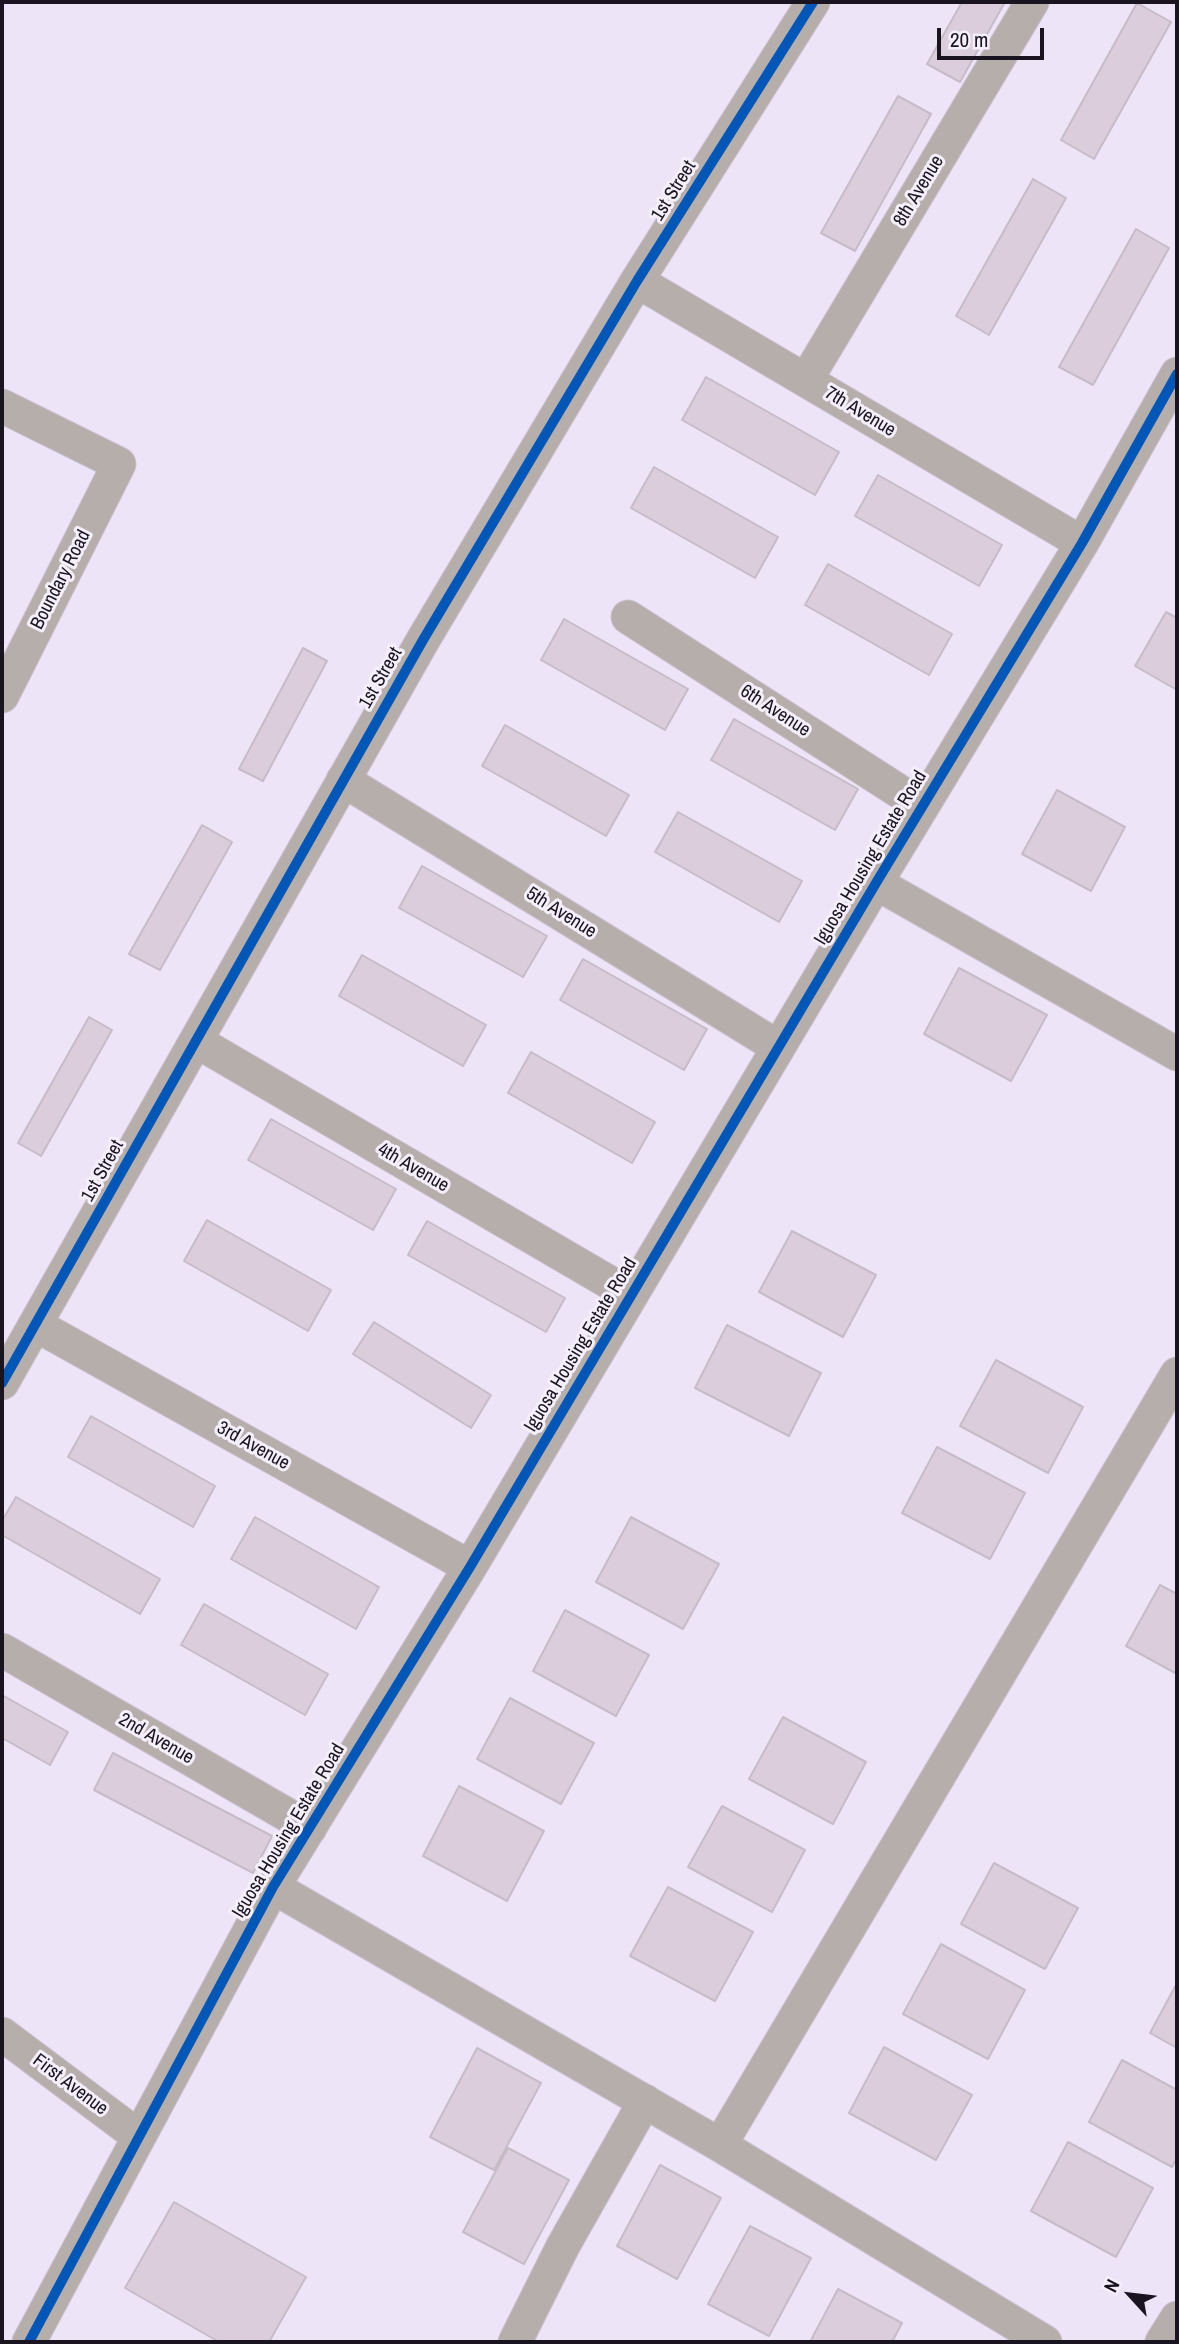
<!DOCTYPE html>
<html>
<head>
<meta charset="utf-8">
<style>
	body { margin:0 }
	#map { position:relative; width:1179px; height:2344px; overflow:hidden; background:#ede5f7; font-family:"Archivo Narrow",sans-serif }
	canvas { display:block }
	.frame { position:absolute; inset:0; border:4px solid #191420; pointer-events:none }
	.north { position:absolute; left:1095px; top:2260px; width:70px; height:70px; -webkit-text-stroke:5px #f5effc; paint-order:stroke; rotate:297deg; font-size:19px; font-weight:700; line-height:28px; text-align:center; color:#191420 }
	.north::after { content:''; display:block; margin:auto; width:24px; height:32px; background:#191420; clip-path:polygon(50% 0,100% 100%,50% 72%,0 100%) }
	.scale { position:absolute; left:937px; top:28px; width:107px; height:32px; box-sizing:border-box; border:4px solid #191420; border-top:0; padding-left:9px; font-size:21px; line-height:24px; white-space:nowrap; color:#191420; -webkit-text-stroke:5px #f5effc; paint-order:stroke }
</style>
</head>
<body>
<div id="map">
<canvas width="1179" height="2344"></canvas>
<div class="frame"></div>
<div class="north">N</div>
<div class="scale">20 m</div>
</div>
<script>
const c = document.querySelector('canvas').getContext('2d');
c.lineJoin = 'round';
function fill(path, color) { c.fillStyle = color; c.fill(path, 'evenodd'); }
const shape = rows => new Path2D(rows.map(r => 'M' + r).join(''));
function trace(path, color, width, dash) { c.strokeStyle = color; c.lineWidth = width; c.lineCap = dash ? 'butt' : 'round'; c.setLineDash(dash || []); c.stroke(path); }
function write(font, color, halo, rows, align = 'center') {
  c.font = font + ' "Archivo Narrow",sans-serif'; c.lineWidth = 6; c.setLineDash([]); c.textBaseline = 'middle'; c.strokeStyle = halo; c.fillStyle = color; for (const [text, x, y, turn = 0] of rows) {
    c.save(); c.translate(x, y); c.rotate((+turn || 0) * Math.PI / 180); c.textAlign = isNaN(turn) ? turn : align; if (halo) c.strokeText(text, 0, 0); c.fillText(text, 0, 0); c.restore();
  }
}
const building = shape([
	[962,2,1005,2,960,82,927,64,962,2],
	[1137,3,1171,22,1094,159,1061,140,1137,3],
	[898,96,931,114,855,251,821,233,898,96],
	[1033,179,1066,198,989,335,956,316,1033,179],
	[1136,229,1169,248,1093,385,1059,367,1136,229],
	[706,377,839,452,815,495,682,420,706,377],
	[654,467,778,537,755,578,631,508,654,467],
	[878,475,1002,545,979,586,855,516,878,475],
	[828,564,952,634,929,675,805,605,828,564],
	[1166,612,1177,618,1177,690,1135,666,1166,612],
	[564,619,688,689,665,730,541,660,564,619],
	[303,648,327,661,263,781,239,769,303,648],
	[734,719,858,789,835,830,711,760,734,719],
	[505,725,629,795,606,836,482,766,505,725],
	[1057,790,1125,827,1091,891,1022,854,1057,790],
	[678,812,802,881,779,922,655,852,678,812],
	[202,825,232,842,160,970,129,954,202,825],
	[422,866,547,936,523,977,399,908,422,866],
	[362,955,486,1025,463,1066,339,996,362,955],
	[583,959,707,1029,684,1070,560,1000,583,959],
	[959,968,1047,1015,1011,1081,924,1034,959,968],
	[89,1017,112,1030,41,1156,18,1143,89,1017],
	[531,1052,655,1122,632,1163,508,1093,531,1052],
	[271,1119,396,1189,373,1230,248,1160,271,1119],
	[207,1220,331,1290,308,1331,184,1261,207,1220],
	[427,1221,565,1298,546,1332,408,1255,427,1221],
	[792,1231,876,1275,843,1337,759,1292,792,1231],
	[374,1322,491,1395,471,1428,353,1354,374,1322],
	[727,1325,821,1373,789,1436,695,1388,727,1325],
	[996,1360,1083,1407,1048,1473,960,1426,996,1360],
	[91,1416,215,1486,193,1527,68,1457,91,1416],
	[937,1447,1025,1493,990,1559,902,1513,937,1447],
	[16,1497,160,1579,140,1614,2,1535,2,1521,16,1497],
	[255,1517,379,1587,356,1629,231,1559,255,1517],
	[631,1517,719,1564,683,1629,596,1582,631,1517],
	[1160,1585,1177,1594,1177,1674,1126,1646,1160,1585],
	[204,1604,328,1674,305,1715,181,1645,204,1604],
	[565,1610,649,1655,616,1716,533,1671,565,1610],
	[2,1695,68,1732,50,1765,2,1738,2,1695],
	[510,1698,594,1743,561,1804,477,1759,510,1698],
	[783,1717,866,1762,833,1824,749,1779,783,1717],
	[113,1753,272,1836,253,1873,94,1790,113,1753],
	[459,1786,544,1831,507,1901,423,1856,459,1786],
	[722,1806,805,1850,772,1912,688,1867,722,1806],
	[994,1863,1078,1908,1045,1969,961,1924,994,1863],
	[668,1887,753,1932,715,2001,630,1956,668,1887],
	[941,1944,1025,1990,988,2059,903,2014,941,1944],
	[1177,1983,1177,2048,1150,2033,1177,1983],
	[884,2047,972,2095,936,2160,849,2113,884,2047],
	[477,2048,541,2083,494,2170,430,2137,477,2048],
	[1122,2060,1177,2090,1177,2158,1172,2167,1089,2122,1122,2060],
	[1068,2142,1153,2188,1116,2257,1031,2211,1068,2142],
	[508,2148,569,2180,524,2264,463,2232,508,2148],
	[660,2165,721,2198,677,2279,617,2246,660,2165],
	[174,2202,306,2277,269,2342,219,2342,125,2288,174,2202],
	[750,2226,811,2258,769,2336,708,2304,750,2226],
	[838,2289,902,2323,892,2342,810,2342,838,2289]
]);
fill(building, '#dccddd');
trace(building, '#c6bcc8', 2);
const street = shape([
	[637,281,1082,543],
	[806,380,1032,2],
	[2,406,119,464,2,696],
	[628,617,922,806],
	[343,780,778,1047],
	[876,883,1177,1054],
	[196,1041,631,1295],
	[36,1325,470,1567],
	[2,1383,423,640,637,281,813,2],
	[2,1650,310,1828],
	[273,1887,720,2145,1045,2342],
	[2,2034,138,2136],
	[720,2145,1177,1374],
	[29,2342,273,1887,470,1567,876,883,1082,543,1177,374],
	[515,2342,563,2246,645,2101],
	[1162,2342,1177,2318]
]);
trace(street, '#c7c1cf', 35);
trace(street, '#b6aeab', 33);
trace(shape([
	[2,1383,423,640,637,281,813,2],
	[29,2342,273,1887,470,1567,876,883,1082,543,1177,374]
]), '#0057b8', 10);
write('19px', '#191420', '#f5effc', [
	["1st Street",674,191,-58],
	["8th Avenue",919,191,-59],
	["7th Avenue",860,412,31],
	["Boundary Road",61,580,-63],
	["1st Street",381,678,-60],
	["6th Avenue",775,711,33],
	["Iguosa Housing Estate Road",871,858,-59],
	["5th Avenue",561,913,32],
	["4th Avenue",413,1168,30],
	["1st Street",103,1171,-61],
	["Iguosa Housing Estate Road",581,1345,-59],
	["3rd Avenue",253,1446,29],
	["2nd Avenue",156,1739,30],
	["Iguosa Housing Estate Road",289,1831,-59],
	["First Avenue",70,2085,37]
]);
</script>
</body>
</html>
